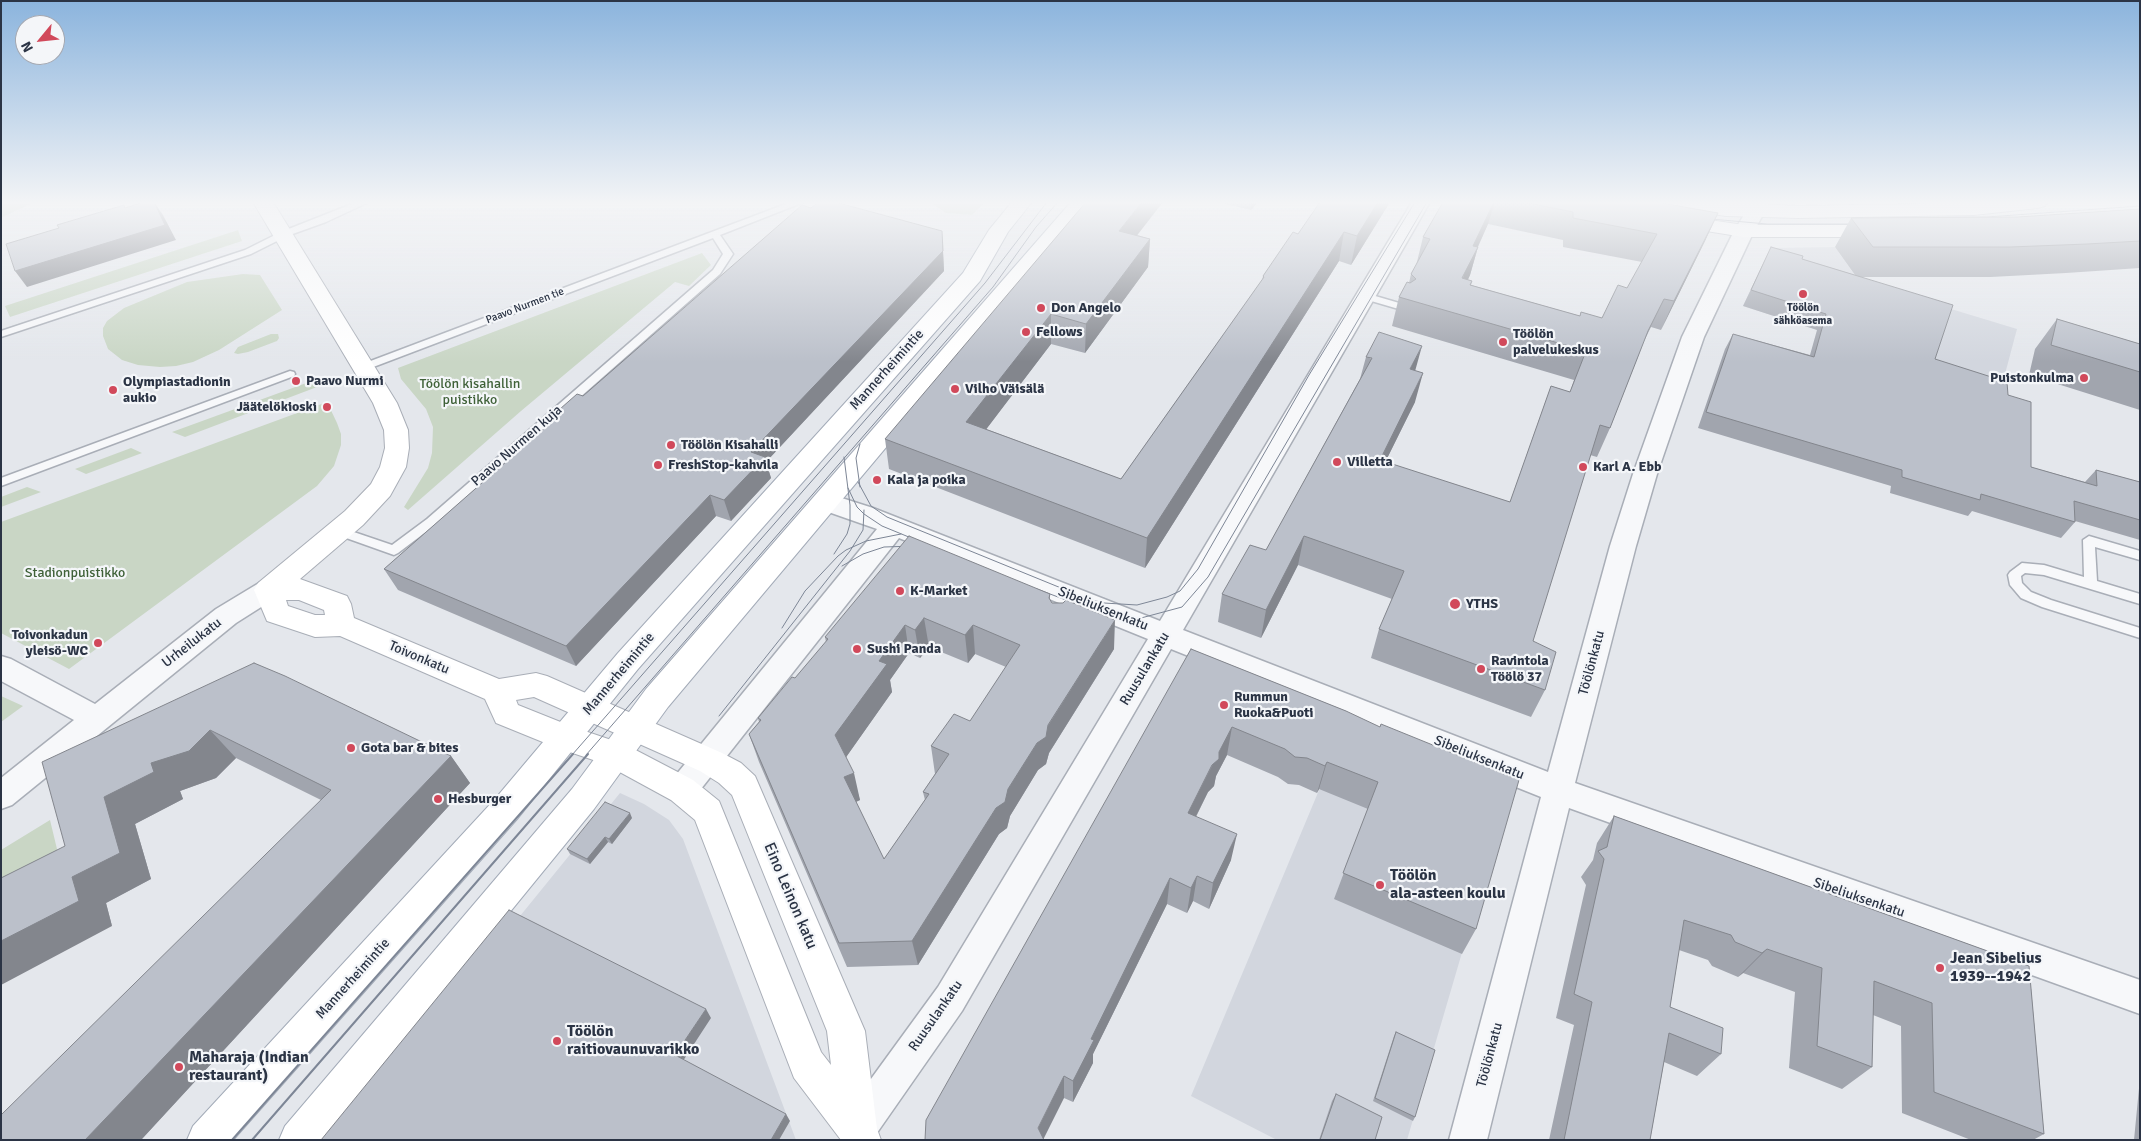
<!DOCTYPE html>
<html>
<head>
<meta charset="utf-8">
<style>
	body { margin:0 }
	#map { position:relative; width:2141px; height:1141px; overflow:hidden; background:#e4e7ec; font-family:Signika,sans-serif }
	canvas { display:block }
	.frame { position:absolute; inset:0; border:2px solid #2b3445; pointer-events:none }
	.north { position:absolute; left:15px; top:15px; width:50px; height:50px; box-sizing:border-box; background:#f4f6f9; border:1px solid #a4a8b1; border-radius:50%; rotate:242deg; font-size:14px; font-weight:700; line-height:20px; text-align:center; color:#2b3445 }
	.north::after { content:''; display:block; margin:auto; width:18px; height:22px; background:#d1495b; clip-path:polygon(50% 0,100% 100%,50% 72%,0 100%) }
</style>
</head>
<body>
<div id="map">
<canvas width="2141" height="1141"></canvas>
<div class="frame"></div>
<div class="north">N</div>
</div>
<script>
const c = document.querySelector('canvas').getContext('2d');
c.lineJoin = 'round';
function fill(path, color) { c.fillStyle = color; c.fill(path, 'evenodd'); }
const shape = rows => new Path2D(rows.map(r => 'M' + r).join(''));
function trace(path, color, width, dash) { c.strokeStyle = color; c.lineWidth = width; c.lineCap = dash ? 'butt' : 'round'; c.setLineDash(dash || []); c.stroke(path); }
function write(font, color, halo, rows, align = 'center') {
  c.font = font + ' Signika,sans-serif'; c.lineWidth = 4.5; c.setLineDash([]); c.textBaseline = 'middle'; c.strokeStyle = halo; c.fillStyle = color; for (const [text, x, y, turn = 0] of rows) {
    c.save(); c.translate(x, y); c.rotate((+turn || 0) * Math.PI / 180); c.textAlign = isNaN(turn) ? turn : align; if (halo) c.strokeText(text, 0, 0); c.fillText(text, 0, 0); c.restore();
  }
}
fill(shape([
	[1835,247,1859,281,2017,329,2001,389,1743,306,1771,248],
	[1340,740,1505,806,1407,1140,1277,1140,1191,1096],
	[620,793,644,804,669,820,683,839,796,1140,338,1140]
]), '#d2d6de');
fill(shape([
	[1,202,34,202,1,218],
	[930,202,985,202,972,215,946,213],
	[238,230,242,241,10,317,5,306],
	[702,253,711,265,689,286,675,282,521,411,408,510,404,507,428,468,432,453,433,427,426,409,401,379,398,368],
	[243,274,260,275,282,310,219,350,193,362,176,366,160,367,138,365,122,360,108,349,103,336,103,328,107,321,124,308,187,282],
	[271,334,278,334,279,338,277,341,248,352,238,354,234,353,238,347],
	[320,378,322,382,317,387,185,437,172,432],
	[327,402,337,423,341,434,341,445,334,466,317,486,69,669,1,633,1,522],
	[131,448,142,453,86,474,75,469],
	[27,487,41,492,1,507,1,497],
	[1,696,23,706,1,722],
	[50,820,63,874,1,905,1,850]
]), '#c9d6c5');
const lane = shape([
	[357,202,369,202,326,222,287,236,251,254,1,337,1,331,245,250,281,232,357,202],
	[791,202,804,202,720,235,733,254,720,274,435,525,398,553,394,555,335,534,333,531,339,527,392,545,427,519,713,270,723,254,713,238,368,369,360,369,359,367,360,365,791,202],
	[1365,293,1406,305,1407,307,1402,310,1361,298,1361,294,1365,293],
	[290,371,294,372,295,374,294,376,1,486,1,478,290,371],
	[2089,536,2140,551,2140,560,2095,547,2097,581,2140,594,2140,604,2044,575,2025,573,2021,576,2022,583,2031,592,2051,600,2140,628,2140,638,2042,607,2021,598,2010,585,2008,575,2010,572,2022,563,2044,565,2084,577,2083,540,2089,536]
]);
const street = shape([
	[1412,202,1430,202,1183,630,1548,772,1610,546,1633,474,1682,337,1734,231,1752,202,1770,202,1754,231,1704,337,1657,474,1636,546,1575,783,2140,980,2140,1014,1569,808,1487,1140,1449,1140,1541,797,1171,649,962,1011,872,1140,843,1140,838,1129,844,1116,938,987,1148,639,899,538,693,799,682,803,671,799,667,790,671,781,877,529,817,508,814,502,817,496,826,493,873,508,1160,621,1412,202],
	[268,580,277,583,281,590,277,597,236,623,12,805,1,809,1,778,74,720,1,681,1,656,11,659,95,704,216,609,259,583,268,580]
]);
const secondary = shape([
	[253,202,273,202,397,403,408,430,409,448,406,467,390,496,363,525,300,579,347,596,351,604,354,618,499,679,536,673,547,676,722,753,741,763,755,776,865,1031,877,1129,881,1140,841,1140,794,1078,695,820,671,800,605,764,555,747,496,723,485,699,340,636,315,637,267,621,254,590,258,583,345,511,371,484,380,467,385,448,384,430,373,403,253,202],
	[286,600,299,600,324,610,325,615,315,615,288,606,286,600],
	[534,697,700,771,719,783,732,795,827,1031,831,1065,821,1052,719,801,693,780,626,745,573,727,518,705,516,700,534,697],
	[1661,202,1712,202,1798,206,2048,202,2045,206,2038,208,1974,215,1798,218,1726,216,1671,208,1664,206,1661,202],
	[1675,215,1744,225,1881,225,1888,227,1891,231,1888,235,1881,237,1744,237,1668,225,1665,221,1668,217,1675,215]
]);
const primary = shape([
	[1012,202,1032,202,1008,232,980,281,638,669,517,819,233,1140,187,1140,193,1126,495,799,618,653,963,273,989,230,1012,202],
	[1071,202,1092,202,668,707,594,809,324,1140,279,1140,285,1126,572,789,646,689,1071,202]
]);
trace(lane, '#a9aeb7', 3);
trace(street, '#a9aeb7', 3);
trace(secondary, '#a9aeb7', 2);
trace(primary, '#a3abb8', 2);
fill(lane, '#f7f8fa');
fill(street, '#f7f8fa');
fill(secondary, '#fff');
fill(primary, '#fff');
trace(shape([
	[1700,218,1767,224,1863,224],
	[1853,218,1987,217,2140,206],
	[860,444,856,458,860,487],
	[858,482,871,506,887,517,1088,599,1104,603,1137,605,1167,597,1180,591,1198,569,1309,375,1415,202],
	[848,488,857,507,864,514,882,526,921,542],
	[834,554,847,534,850,524,850,505,844,457],
	[842,566,863,554,884,547,915,546],
	[1037,589,1100,613,1125,617,1141,618,1182,607,1208,577,1427,202],
	[782,628,805,591,838,556,846,550,866,541,901,534],
	[719,716,850,551,863,530,864,510],
	[572,755,985,283,1047,202],
	[586,755,993,287,1036,227,1058,202]
]), '#7d8696', 1);
trace(shape([
	[232,1140,573,754],
	[252,1140,588,754]
]), '#7d8696', 2);
fill(shape([
	[1218,202,1258,202,1251,210],
	[1320,202,1390,202,1351,265,1339,261,1145,568,889,469,885,439,1137,235,1150,239,1148,267,1085,353,1051,344,986,429,1121,479,1262,280,1263,276,1298,234],
	[1443,202,1656,202,1718,213,1705,241,1661,330,1651,327,1644,341,1610,428,1597,457,1590,455,1533,641,1545,690,1531,717,1371,658,1379,629,1392,599,1298,565,1261,638,1218,622,1222,594,1266,550,1360,379,1366,357,1415,371,1415,402,1385,462,1510,502,1551,386,1570,392,1574,380,1392,326,1399,297,1409,283,1411,274,1416,266,1423,237],
	[1488,224,1563,240,1563,247,1642,262,1627,288,1602,318,1580,316,1471,285,1472,281,1468,280,1470,275,1478,247],
	[2140,209,2140,268,2066,273,1991,277,1859,277,1935,359,2008,395,2031,467,2085,482,2096,470,2140,482,2140,540,2075,521,2075,522,2061,538,1972,511,1968,516,1890,493,1891,486,1698,428,1725,349,1733,334,1810,355,1817,330,1743,306,1771,247,1802,259,1855,275,1835,247,1851,218,2017,217],
	[942,231,944,271,766,462,771,478,731,521,716,516,576,666,398,590,384,569,554,420,552,416,583,396],
	[2057,319,2140,344,2140,410,2029,375,2035,349],
	[1050,594,1050,600,1052,603,1114,649,1049,753,1046,764,1038,770,1010,816,1007,828,999,834,918,965,847,967,759,762,749,734,759,722,758,718,795,678,826,642,825,637],
	[929,647,968,663,975,654,1006,667,970,721,931,746,935,774,923,792,925,800,884,859,856,802,860,800,846,757,892,692,890,680,909,653,920,658],
	[1191,649,1346,711,1476,929,1462,954,1334,899,1368,809,1319,789,1317,793,1299,785,1288,784,1278,777,1227,755,1216,776,1214,786,1208,792,1196,817,1231,860,1209,909,1193,901,1187,913,1167,904,1093,1054,1093,1063,1073,1102,1064,1098,925,1140],
	[254,663,451,756,470,783,141,1140,1,1140,321,800,236,758,216,778,180,791,183,799,135,824,151,879,106,903,112,926,65,846],
	[1614,816,2029,966,2044,1134,2033,1140,1971,1140,1902,1113,1901,1026,1873,1015,1872,1067,1842,1089,1789,1068,1795,992,1743,973,1738,977,1712,966,1708,960,1679,950,1670,1007,1721,1054,1697,1076,1664,1062,1650,1140,1549,1140,1574,1025,1556,1018,1586,885,1581,877,1593,860,1597,843],
	[632,818,612,844,608,842,590,864,570,854,567,849],
	[1396,1032,1415,1117,1413,1121,1373,1101,1394,1036],
	[2140,1078,2140,1140,2134,1140],
	[1336,1094,1375,1140,1319,1140,1332,1101]
]), '#a1a5ae');
fill(shape([
	[154,202,163,215,176,240,27,287,15,271],
	[1142,202,1163,202,1118,260,1119,231],
	[1252,202,1258,202,1251,210],
	[1378,202,1390,202,1351,265,1357,236],
	[1494,202,1495,202,1488,224,1469,266,1478,247,1470,275,1454,307,1473,246],
	[1718,213,1705,241,1661,330,1674,301],
	[942,231,944,271,766,462,771,478,731,521,724,500,751,452],
	[1344,232,1339,261,1145,568,1147,538],
	[1150,239,1148,267,1085,353,1086,324],
	[1051,314,1051,344,969,452,966,422],
	[1422,346,1414,375,1410,369],
	[1423,373,1415,402,1372,489,1380,460],
	[710,495,716,516,576,666,566,646],
	[1304,536,1298,565,1261,638,1266,610],
	[924,618,929,647,920,658,915,630],
	[1115,620,1114,649,1049,753,1046,764,1038,770,1010,816,1007,828,999,834,918,965,912,941],
	[905,625,909,653,890,680,892,692,842,763,835,735,879,661],
	[973,625,975,654,968,663,965,635],
	[1232,727,1227,755,1216,776,1214,786,1208,792,1184,840,1188,813],
	[210,730,236,758,216,778,180,791,183,799,135,824,151,879,106,903,112,926,1,985,1,941,104,797,151,763],
	[451,756,470,783,141,1140,85,1140],
	[1327,762,1319,789,1317,793,1325,766],
	[854,773,860,800,851,804,844,777],
	[630,813,632,818,612,844,609,839],
	[1237,834,1231,860,1209,909,1213,883],
	[605,837,608,842,590,864,587,859],
	[1197,876,1193,901,1187,913,1191,888],
	[1170,878,1167,904,1093,1054,1093,1063,1073,1102,1073,1081,1091,1039],
	[1767,949,1743,973,1738,977,1762,953],
	[706,1009,711,1018,681,1064,675,1055],
	[1064,1076,1064,1098,1043,1140,1038,1128],
	[786,1114,790,1121,779,1140,771,1140]
]), '#83868d');
const building = shape([
	[144,202,154,202,165,225,15,271,6,244,59,228,57,225,124,205,125,208,144,202],
	[821,202,835,202,942,231,943,251,751,452,765,457,724,500,710,495,566,646,384,569,557,417,552,416,577,394,583,396,802,205,811,208,817,203,821,202],
	[1086,202,1142,202,1119,231,1150,239,1086,324,1051,314,966,422,1121,479,1264,277,1263,276,1293,232,1298,234,1320,202,1378,202,1357,236,1344,232,1147,538,885,439,1086,202],
	[1443,202,1494,202,1473,246,1478,247,1462,278,1472,281,1470,285,1580,316,1581,312,1602,318,1618,285,1627,288,1657,234,1573,218,1573,212,1524,202,1656,202,1718,213,1674,301,1664,299,1648,331,1610,428,1600,425,1533,641,1556,652,1545,690,1379,629,1404,571,1304,536,1266,610,1222,594,1250,545,1266,550,1372,358,1366,357,1379,332,1422,346,1410,369,1423,373,1380,460,1510,502,1551,386,1570,392,1586,351,1399,297,1407,282,1410,283,1416,279,1411,274,1430,239,1423,237,1443,202],
	[2140,209,2140,241,2087,244,2010,247,1873,247,1851,218,2017,217,2140,209],
	[1771,247,1803,256,1802,259,1953,305,1935,359,2007,382,2008,395,2031,402,2031,467,2097,486,2096,470,2140,482,2140,520,2074,501,2075,522,1981,494,1980,500,1902,477,1902,470,1706,412,1733,334,1814,357,1826,314,1751,290,1771,247],
	[2057,319,2140,344,2140,372,2051,345,2057,319],
	[909,536,1050,594,1049,598,1052,603,1063,603,1066,600,1115,620,1048,725,1046,737,1037,743,1008,789,1005,802,996,808,912,941,839,943,749,734,761,720,758,718,792,677,795,678,828,639,825,637,909,536],
	[924,618,965,635,973,625,1020,645,970,721,954,714,931,746,949,754,923,792,929,794,884,859,844,777,854,773,835,735,887,664,879,661,905,625,915,630,924,618],
	[1191,649,1346,711,1380,727,1381,724,1519,780,1476,929,1343,873,1378,782,1327,762,1325,766,1307,758,1295,757,1285,749,1232,727,1219,752,1219,759,1212,765,1188,813,1237,834,1213,883,1197,876,1191,888,1170,878,1091,1039,1094,1040,1073,1081,1064,1076,1038,1128,1044,1140,925,1140,926,1120,1191,649],
	[254,663,285,676,451,756,85,1140,1,1140,1,1115,331,790,210,730,189,751,151,763,154,772,104,797,120,853,72,877,79,901,1,941,1,878,65,846,42,762,254,663],
	[605,802,630,813,609,839,605,837,587,859,567,849,605,802],
	[1614,816,2029,966,2044,1134,1934,1092,1932,1003,1874,981,1872,1067,1817,1046,1822,968,1767,949,1762,953,1735,942,1731,935,1684,920,1670,1007,1723,1028,1721,1054,1669,1033,1650,1140,1564,1140,1592,1002,1574,994,1604,859,1598,851,1607,847,1614,816],
	[509,910,706,1009,675,1055,786,1114,771,1140,321,1140,509,910],
	[1396,1032,1435,1050,1415,1117,1375,1098,1396,1032],
	[1336,1094,1382,1117,1375,1140,1320,1140,1336,1094]
]);
fill(building, '#bbc0ca');
trace(building, '#83868d', 1);
const sky = c.createLinearGradient(0, 0, 0, 362);
sky.addColorStop(0, '#8bb4dd');
sky.addColorStop(0.56, '#f3f4f6');
sky.addColorStop(1, '#f3f4f600');
c.fillStyle = sky;
c.fillRect(0, 0, 2141, 362);
for (const [x, y, r, color] of [
	[1803,294,5,"#d1495b"],
	[1041,308,5,"#d1495b"],
	[1026,332,5,"#d1495b"],
	[1503,342,5,"#d1495b"],
	[2084,378,5,"#d1495b"],
	[296,381,5,"#d1495b"],
	[955,389,5,"#d1495b"],
	[113,390,5,"#d1495b"],
	[327,407,5,"#d1495b"],
	[671,445,5,"#d1495b"],
	[1337,462,5,"#d1495b"],
	[658,465,5,"#d1495b"],
	[1583,467,5,"#d1495b"],
	[877,480,5,"#d1495b"],
	[900,591,5,"#d1495b"],
	[1455,604,6,"#d1495b"],
	[98,643,5,"#d1495b"],
	[857,649,5,"#d1495b"],
	[1481,669,5,"#d1495b"],
	[1224,705,5,"#d1495b"],
	[351,748,5,"#d1495b"],
	[438,799,5,"#d1495b"],
	[1380,885,5,"#d1495b"],
	[1940,968,5,"#d1495b"],
	[557,1041,5,"#d1495b"],
	[179,1067,5,"#d1495b"]
]) { const dot = new Path2D(); dot.arc(x, y, r, 0, 2 * Math.PI); c.fillStyle = color; c.fill(dot); trace(dot, '#f4f6f9', 2); }
write('11px', '#2b3445', '#f4f6f9', [
	["Paavo Nurmen tie",525,306,-21]
]);
write('bold 11px', '#2b3445', '#f4f6f9', [
	["Töölön",1803,308],
	["sähköasema",1803,321]
]);
write('bold 14px', '#2b3445', '#f4f6f9', [
	["Don Angelo",1051,308],
	["Fellows",1036,332],
	["Töölön",1513,334],
	["palvelukeskus",1513,350],
	["Puistonkulma",2074,378,"right"],
	["Paavo Nurmi",306,381],
	["Olympiastadionin",123,382],
	["aukio",123,398],
	["Vilho Väisälä",965,389],
	["Jäätelökioski",317,407,"right"],
	["Töölön Kisahalli",681,445],
	["Villetta",1347,462],
	["FreshStop-kahvila",668,465],
	["Karl A. Ebb",1593,467],
	["Kala ja poika",887,480],
	["K-Market",910,591],
	["YTHS",1466,604],
	["Toivonkadun",88,635,"right"],
	["yleisö-WC",88,651,"right"],
	["Sushi Panda",867,649],
	["Ravintola",1491,661],
	["Töölö 37",1491,677],
	["Rummun",1234,697],
	["Ruoka&Puoti",1234,713],
	["Gota bar & bites",361,748],
	["Hesburger",448,799]
], 'left');
write('14px', '#2b3445', '#f4f6f9', [
	["Mannerheimintie",887,370,-48],
	["Paavo Nurmen kuja",517,446,-41],
	["Sibeliuksenkatu",1103,609,22],
	["Urheilukatu",192,643,-38],
	["Toivonkatu",419,658,23],
	["Töölönkatu",1592,663,-75],
	["Ruusulankatu",1145,669,-59],
	["Mannerheimintie",619,674,-50],
	["Sibeliuksenkatu",1479,758,22],
	["Sibeliuksenkatu",1859,898,19],
	["Mannerheimintie",353,979,-48],
	["Ruusulankatu",936,1016,-55],
	["Töölönkatu",1490,1055,-75]
]);
write('14px', '#3f6138', '#f4f6f9', [
	["Töölön kisahallin",470,384],
	["puistikko",470,400],
	["Stadionpuistikko",75,573]
]);
write('bold 16px', '#2b3445', '#f4f6f9', [
	["Töölön",1390,876],
	["ala-asteen koulu",1390,894],
	["Jean Sibelius",1950,959],
	["1939--1942",1950,977],
	["Töölön",567,1032],
	["raitiovaunuvarikko",567,1050],
	["Maharaja (Indian",189,1058],
	["restaurant)",189,1076]
], 'left');
write('16px', '#2b3445', '#f4f6f9', [
	["Eino Leinon katu",790,896,67]
]);
</script>
</body>
</html>
